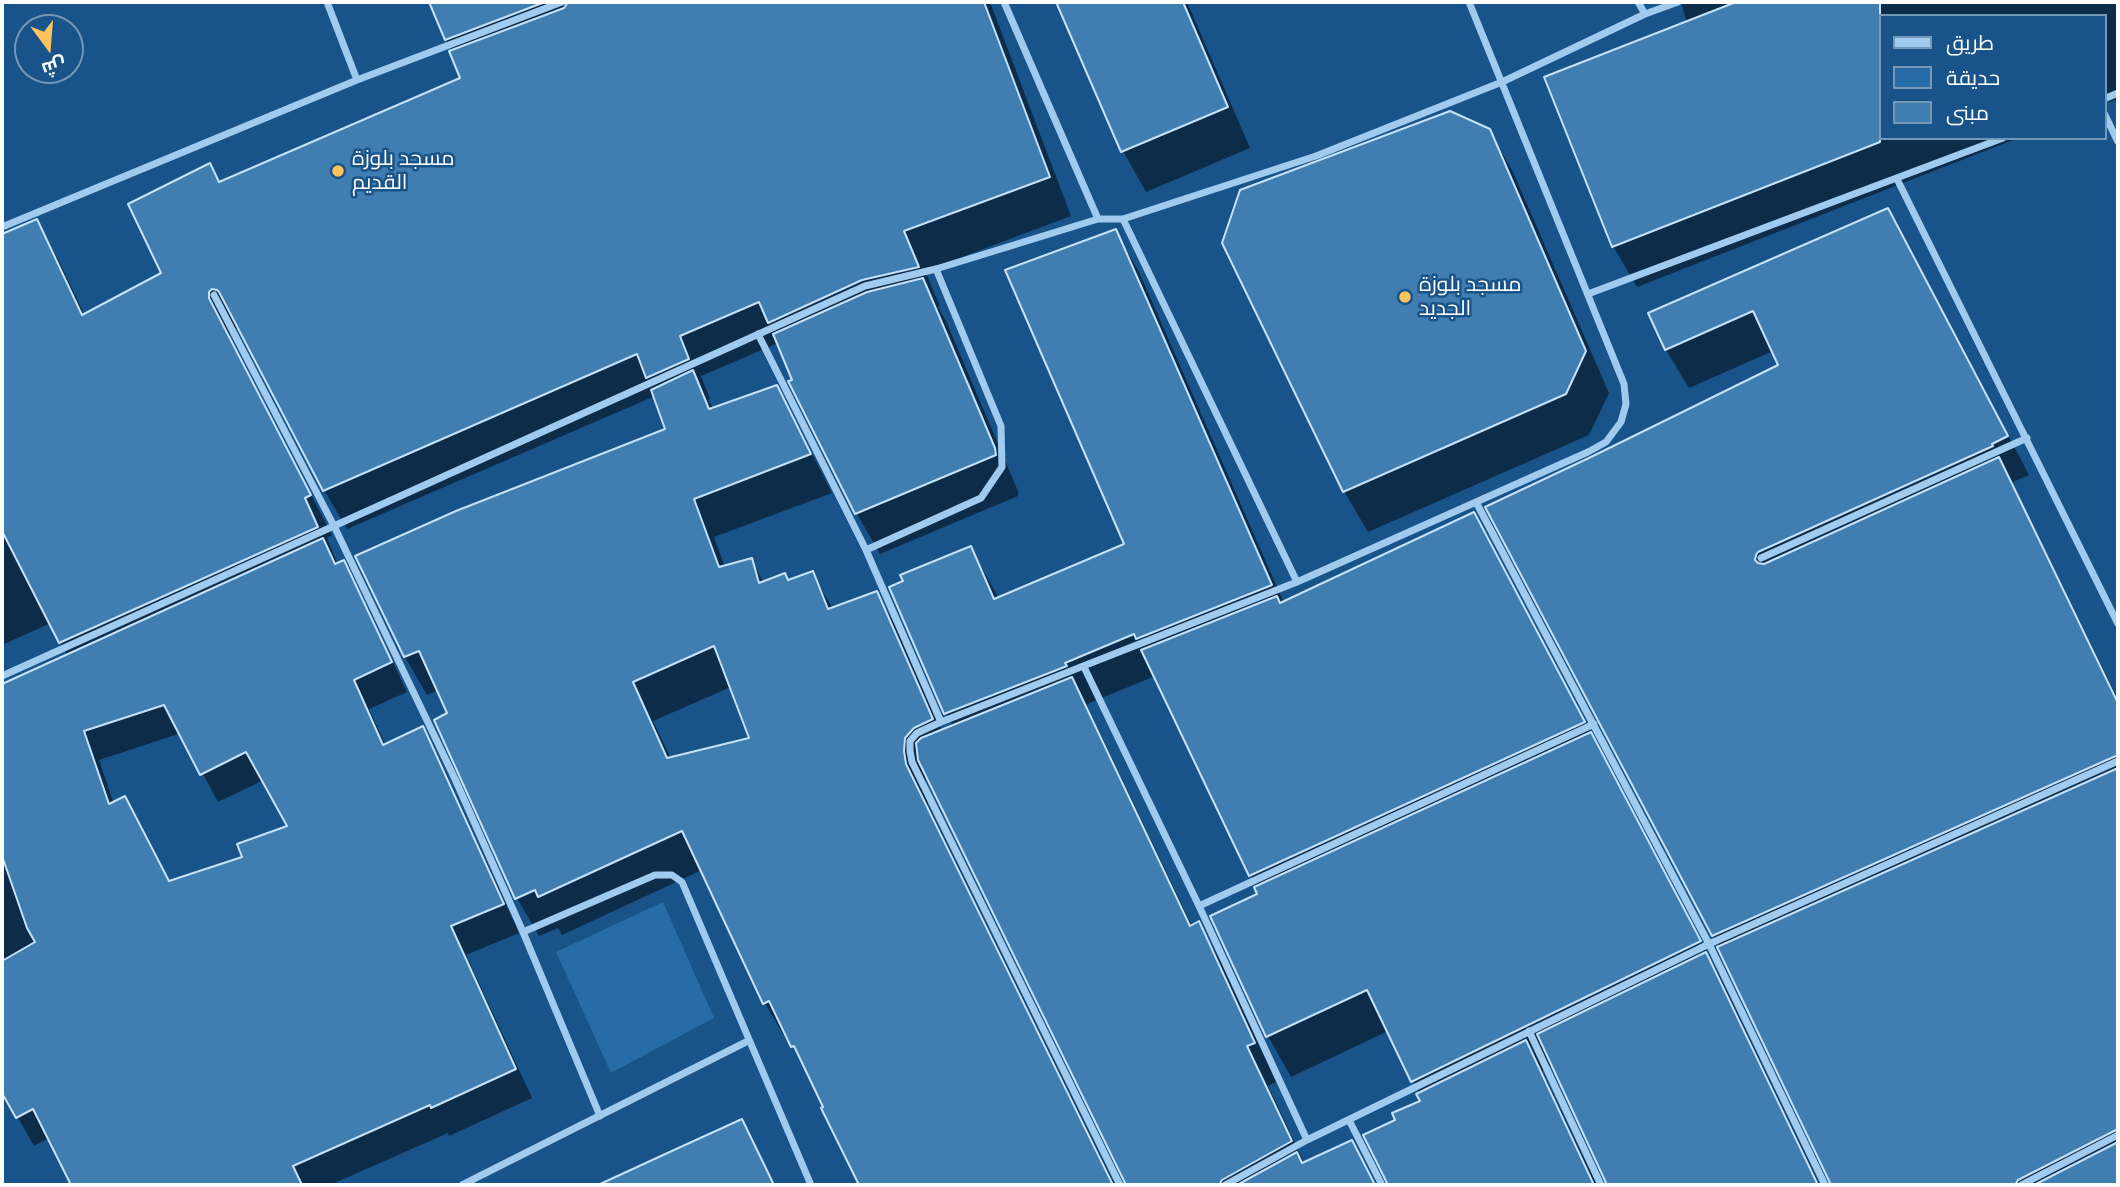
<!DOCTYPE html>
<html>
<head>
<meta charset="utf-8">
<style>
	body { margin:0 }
	#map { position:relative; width:2120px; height:1187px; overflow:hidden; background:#185389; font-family:"Public Sans",Cairo,sans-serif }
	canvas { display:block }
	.frame { position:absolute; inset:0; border:4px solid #fff; pointer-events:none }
	.legend { position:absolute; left:1879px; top:14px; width:228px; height:126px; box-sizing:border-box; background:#185389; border:2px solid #7498b8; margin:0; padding:9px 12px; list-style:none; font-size:21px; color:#fff }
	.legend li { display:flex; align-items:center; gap:14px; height:35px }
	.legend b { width:35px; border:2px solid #7498b8 }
	.north { position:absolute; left:14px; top:14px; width:70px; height:70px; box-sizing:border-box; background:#185389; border:2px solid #7498b8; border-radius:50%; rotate:164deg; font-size:19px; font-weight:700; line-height:28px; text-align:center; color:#fff }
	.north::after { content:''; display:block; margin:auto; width:24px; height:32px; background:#ffc25d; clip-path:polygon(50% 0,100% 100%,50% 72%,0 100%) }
</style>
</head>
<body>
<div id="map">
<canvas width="2120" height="1187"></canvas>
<div class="frame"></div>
<ul class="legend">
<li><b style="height:9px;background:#a0caee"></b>طريق</li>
<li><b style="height:19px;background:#276ca6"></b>حديقة</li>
<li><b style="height:19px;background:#407eb2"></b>مبنى</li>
</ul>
<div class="north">ش</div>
</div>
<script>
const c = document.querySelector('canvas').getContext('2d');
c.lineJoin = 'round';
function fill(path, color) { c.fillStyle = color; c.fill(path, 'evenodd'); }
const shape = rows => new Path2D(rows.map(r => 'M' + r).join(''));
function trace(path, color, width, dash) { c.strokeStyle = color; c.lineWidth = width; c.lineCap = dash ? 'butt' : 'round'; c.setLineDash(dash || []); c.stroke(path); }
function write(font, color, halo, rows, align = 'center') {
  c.font = font + ' "Public Sans",Cairo,sans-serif'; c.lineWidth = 5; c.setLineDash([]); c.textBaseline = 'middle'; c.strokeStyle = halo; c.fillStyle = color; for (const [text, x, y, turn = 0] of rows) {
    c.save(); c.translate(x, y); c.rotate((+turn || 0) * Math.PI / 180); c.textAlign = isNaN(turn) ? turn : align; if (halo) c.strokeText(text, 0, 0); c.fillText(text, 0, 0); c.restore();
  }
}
fill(shape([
	[663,902,714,1018,611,1073,556,952]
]), '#276ca6');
fill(shape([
	[431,2,990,2,1071,216,925,271,940,306,938,307,946,321,1018,491,1018,496,880,554,857,514,791,382,794,381,778,343,701,376,710,399,708,400,713,408,776,387,798,426,832,493,714,537,725,567,751,560,764,583,788,582,812,573,833,609,876,593,899,631,942,731,954,727,946,713,891,588,971,548,999,599,1126,545,1115,231,1139,272,1284,603,1474,514,1497,555,1723,983,1820,1185,1609,1185,1554,1065,1542,1071,1597,1185,1389,1185,1397,1121,1422,1102,1420,1094,1388,1031,1291,1077,1268,1036,1213,917,1259,894,1257,888,1155,676,1087,704,1088,708,1192,926,1198,923,1221,962,1276,1082,1268,1086,1305,1164,1351,1142,1376,1185,1128,1185,926,774,925,791,928,805,1115,1185,861,1185,823,1109,826,1108,812,1080,790,1040,787,1041,765,1003,702,870,562,935,558,928,539,936,517,898,450,714,439,690,427,695,405,657,357,556,668,430,655,396,347,529,324,490,240,329,235,328,230,332,230,339,332,535,327,538,338,565,343,563,359,591,407,692,369,709,386,746,422,728,438,756,519,933,466,955,532,1098,449,1136,448,1133,330,1185,73,1185,49,1138,34,1146,2,1089,2,686,68,657,51,623,2,645,2,236,37,221,59,261,85,316,164,274,209,165,220,184,462,79,453,52,446,39],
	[731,687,751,739,671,759,653,721],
	[181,733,218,802,264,780,290,827,244,858,170,882,125,798,114,804,99,760],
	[1058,2,1187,2,1250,148,1146,192,1123,151],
	[1681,2,2118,2,2118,99,2104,104,2104,16,1880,16,1880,138,2018,138,1637,287,1613,246,1687,23],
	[1489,130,1513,172,1609,393,1589,435,1368,532,1344,491],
	[1888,210,1910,248,2029,475,2013,482,2013,486,2118,699,2118,1185,1833,1185,1720,948,1488,508,1780,366,1773,351,1689,388,1666,350,1651,314],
	[742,1121,775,1185,604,1185]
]), '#0007');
const building = shape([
	[429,2,545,2,445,40,429,2],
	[568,2,984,2,1050,177,904,231,919,267,862,280,768,323,759,302,680,336,689,359,646,378,637,354,323,491,219,292,217,290,212,289,209,292,209,298,311,495,305,498,318,527,59,643,2,531,2,234,37,219,82,315,161,273,128,204,210,163,219,182,460,78,449,51,564,8,568,2],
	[1056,2,1183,2,1228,107,1121,152,1056,2],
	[1736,2,1880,2,1880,142,1612,247,1544,77,1736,2],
	[1450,111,1490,129,1586,351,1566,394,1343,492,1222,243,1240,190,1450,111],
	[1888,208,2008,436,1992,444,1993,446,1758,552,1756,555,1755,560,1758,563,1764,564,1999,457,2118,703,2118,755,1712,936,1485,507,1591,457,1778,365,1753,311,1665,350,1648,313,1888,208],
	[1116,229,1272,585,1136,639,1134,634,1065,663,1067,666,944,714,889,587,903,581,900,575,971,546,994,599,1124,544,1005,270,1116,229],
	[923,278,995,448,996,455,855,514,788,381,792,380,773,334,867,292,923,278],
	[693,370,709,409,777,385,811,454,694,499,719,567,752,558,759,583,785,573,788,580,813,571,828,609,877,591,933,719,914,728,905,738,904,751,906,764,1113,1185,859,1185,821,1108,823,1107,794,1046,791,1047,769,1001,763,1004,682,831,538,897,535,890,515,899,434,720,447,713,419,651,404,657,355,556,456,511,665,429,651,390,693,370],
	[714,646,749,738,667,758,633,682,714,646],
	[1474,512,1585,722,1249,876,1141,650,1277,596,1280,603,1474,512],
	[323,538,335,564,344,560,392,662,354,680,383,745,423,726,504,904,451,926,516,1069,431,1108,430,1105,293,1166,302,1185,71,1185,33,1109,16,1118,2,1093,2,961,35,942,27,928,2,856,2,684,323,538],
	[164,705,200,775,246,752,287,826,237,844,242,857,169,881,125,796,109,804,84,731,164,705],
	[1072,677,1190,926,1199,921,1255,1043,1247,1046,1292,1141,1222,1180,1219,1185,1126,1185,918,760,916,743,921,738,1072,677],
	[1591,732,1701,941,1411,1082,1367,990,1266,1037,1210,916,1257,894,1254,887,1591,732],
	[2118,768,2118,1129,2018,1180,2015,1185,1831,1185,1717,947,2118,768],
	[1706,952,1818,1185,1607,1185,1537,1034,1706,952],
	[1526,1040,1594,1185,1388,1185,1363,1135,1395,1120,1392,1113,1420,1101,1416,1094,1526,1040],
	[742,1119,774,1185,598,1185,674,1150,742,1119],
	[1352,1140,1375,1185,1237,1185,1297,1152,1302,1163,1352,1140],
	[2118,1142,2118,1185,2034,1185,2118,1142]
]);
fill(building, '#407eb2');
trace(building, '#c6e2fa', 2);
trace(shape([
	[327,2,357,80],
	[1004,2,1098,219,1123,219,1297,582],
	[1638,2,1645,14],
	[2104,99,2118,93],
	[2104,113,2118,142],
	[1897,179,2118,624],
	[1123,219,1316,156,1502,82,1645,14,1678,2],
	[2,227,357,80,562,2],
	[1588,294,2003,138],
	[214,295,334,526,455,779,523,932,600,1116],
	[758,334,866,550,941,722],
	[1476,502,1709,944,1825,1185],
	[866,550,981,498,1002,467,1001,426,936,269],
	[1761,558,2027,438],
	[1084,667,1199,906,1307,1140],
	[2,676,865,286,936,269,1098,219],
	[1199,906,1594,724],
	[523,932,655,875,672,875,682,882,811,1185],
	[1529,1031,1601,1185],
	[1349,1120,1382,1185],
	[462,1185,748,1041],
	[1120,1185,912,762,910,751,910,741,917,733,941,722,1297,582,1588,452,1606,442,1621,422,1626,404,1624,384,1469,2],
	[1225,1185,1307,1140,1709,944,2118,761],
	[2021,1185,2118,1135]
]), '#a0caee', 7);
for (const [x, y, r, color] of [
	[338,171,7,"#ffc25d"],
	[1405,297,7,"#ffc25d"]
]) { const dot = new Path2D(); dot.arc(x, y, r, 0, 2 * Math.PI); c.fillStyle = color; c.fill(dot); trace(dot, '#185389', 2.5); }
write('21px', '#fff', '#185389', [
	["مسجد بلوزة",352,159],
	["القديم",352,183],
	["مسجد بلوزة",1419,285],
	["الجديد",1419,309]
], 'left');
</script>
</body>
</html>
